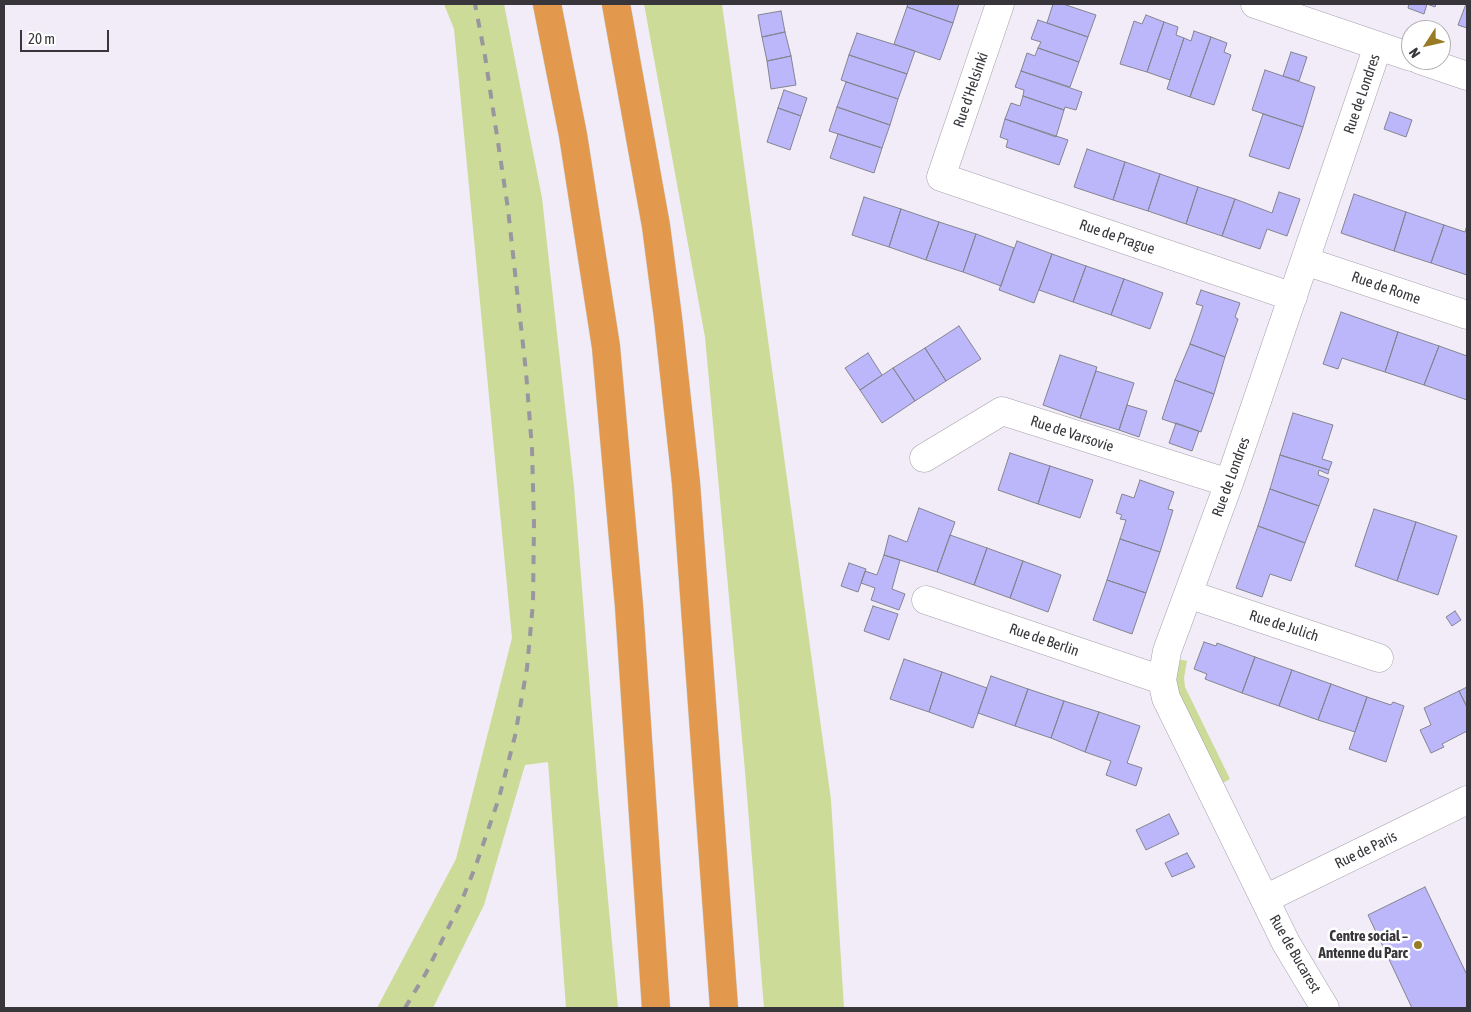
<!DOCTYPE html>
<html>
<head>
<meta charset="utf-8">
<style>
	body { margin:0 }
	#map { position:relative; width:1471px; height:1012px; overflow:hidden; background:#f1ecf8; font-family:"Asap Condensed",sans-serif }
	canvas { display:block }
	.frame { position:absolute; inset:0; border:5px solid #38363b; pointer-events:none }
	.north { position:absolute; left:1401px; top:20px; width:50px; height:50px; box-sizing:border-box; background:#fff; border:1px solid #afafb1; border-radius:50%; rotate:235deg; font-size:14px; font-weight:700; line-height:20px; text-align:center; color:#38363b }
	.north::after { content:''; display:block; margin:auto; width:18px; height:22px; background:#9a7b25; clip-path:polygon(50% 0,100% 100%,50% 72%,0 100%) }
	.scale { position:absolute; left:20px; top:30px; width:89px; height:22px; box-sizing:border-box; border:2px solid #38363b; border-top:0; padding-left:6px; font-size:15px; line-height:18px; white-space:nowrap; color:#38363b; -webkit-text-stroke:4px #fff; paint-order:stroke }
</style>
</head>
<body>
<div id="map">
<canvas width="1471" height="1012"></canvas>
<div class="frame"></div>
<div class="north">N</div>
<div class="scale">20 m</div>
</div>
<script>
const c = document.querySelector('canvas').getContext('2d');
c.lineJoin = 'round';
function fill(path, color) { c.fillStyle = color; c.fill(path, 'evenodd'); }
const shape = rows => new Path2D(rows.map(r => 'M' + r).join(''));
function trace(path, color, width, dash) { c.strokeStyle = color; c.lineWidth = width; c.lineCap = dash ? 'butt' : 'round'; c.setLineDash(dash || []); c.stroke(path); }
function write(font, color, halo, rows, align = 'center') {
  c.font = font + ' "Asap Condensed",sans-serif'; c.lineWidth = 5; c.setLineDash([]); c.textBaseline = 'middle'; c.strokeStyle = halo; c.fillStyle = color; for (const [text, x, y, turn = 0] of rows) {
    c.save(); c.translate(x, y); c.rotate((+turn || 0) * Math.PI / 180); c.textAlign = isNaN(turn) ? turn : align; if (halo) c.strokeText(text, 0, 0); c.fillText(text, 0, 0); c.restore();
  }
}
fill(shape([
	[444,4,504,4,542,198,574,487,598,791,618,1008,566,1008,548,762,525,765,484,905,433,1008,377,1008,456,859,512,638,454,29],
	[644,4,722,4,831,800,844,1008,764,1008,745,771,705,337],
	[1178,659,1187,661,1184,678,1185,687,1230,779,1221,784,1175,686]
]), '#ccdb97');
const building = shape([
	[908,4,959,4,953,23,907,7,908,4],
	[1053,4,1063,4,1096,15,1088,37,1047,23,1053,4],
	[1409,4,1436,4,1435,7,1427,4,1424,14,1408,8,1409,4],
	[1466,4,1467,4,1467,28,1458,25,1466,4],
	[907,7,953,23,940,60,894,44,907,7],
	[781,11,785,32,762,37,758,15,781,11],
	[1146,15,1164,22,1147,72,1120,64,1134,21,1142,24,1146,15],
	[1038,20,1088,37,1079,62,1038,48,1041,42,1031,39,1038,20],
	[1164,22,1178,27,1176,35,1184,38,1170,80,1147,72,1164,22],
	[1194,31,1211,37,1190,97,1167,89,1184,38,1191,41,1194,31],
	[785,32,791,56,767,61,762,37,785,32],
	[857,33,915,51,907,74,849,55,857,33],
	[1211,37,1227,43,1224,52,1231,55,1214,105,1190,97,1211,37],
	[1038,48,1079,62,1070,87,1021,71,1027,53,1035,56,1038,48],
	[1291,52,1307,57,1299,81,1283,76,1291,52],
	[849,55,907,74,898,99,841,80,849,55],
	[791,56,796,85,771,89,767,61,791,56],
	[1265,70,1315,87,1303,127,1252,110,1265,70],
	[1021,71,1082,92,1076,110,1065,107,1064,110,1023,96,1024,90,1015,87,1021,71],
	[846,82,898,99,890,125,837,107,846,82],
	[784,90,807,98,801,116,778,108,784,90],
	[1023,96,1064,110,1056,137,1005,119,1011,103,1020,106,1023,96],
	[837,107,890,125,882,148,829,131,837,107],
	[778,108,801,116,790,150,767,142,778,108],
	[1390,112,1412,120,1406,137,1384,129,1390,112],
	[1263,114,1303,127,1289,169,1249,156,1263,114],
	[1005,119,1068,140,1059,165,1006,147,1008,140,1000,137,1005,119],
	[838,134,882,148,874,173,830,158,838,134],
	[1087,149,1125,162,1113,200,1074,187,1087,149],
	[1125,162,1160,174,1148,211,1113,200,1125,162],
	[1160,174,1198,187,1186,224,1148,211,1160,174],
	[1198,187,1235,199,1222,236,1186,224,1198,187],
	[1279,192,1300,199,1287,236,1267,229,1260,249,1222,236,1235,199,1272,213,1279,192],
	[1354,194,1406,212,1394,251,1341,233,1354,194],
	[864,197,901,209,889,247,852,235,864,197],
	[901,209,939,222,926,260,889,247,901,209],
	[1406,212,1444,225,1431,263,1394,251,1406,212],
	[939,222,976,234,963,272,926,260,939,222],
	[1444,225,1465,232,1467,225,1467,275,1431,263,1444,225],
	[976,234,1014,248,1001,286,963,272,976,234],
	[1017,241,1052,254,1034,303,999,290,1017,241],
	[1052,254,1086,266,1073,302,1039,290,1052,254],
	[1086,266,1124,279,1111,315,1073,302,1086,266],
	[1124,279,1163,293,1150,329,1111,315,1124,279],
	[1201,290,1240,303,1235,317,1238,319,1225,357,1190,344,1203,306,1196,304,1201,290],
	[1341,312,1398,332,1385,372,1342,358,1338,369,1323,364,1341,312],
	[959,326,981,359,946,381,925,348,959,326],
	[1398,332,1439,346,1424,385,1385,372,1398,332],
	[1190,344,1225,357,1214,394,1175,380,1190,344],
	[1439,346,1467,356,1467,400,1424,385,1439,346],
	[925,348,946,381,915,401,893,368,925,348],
	[868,353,882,375,860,390,845,368,868,353],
	[1060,355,1097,367,1080,418,1043,405,1060,355],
	[893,368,915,401,882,423,860,390,893,368],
	[1096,371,1134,383,1119,430,1080,418,1096,371],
	[1175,380,1214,394,1201,432,1162,419,1175,380],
	[1127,405,1147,411,1139,437,1119,430,1127,405],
	[1293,413,1333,425,1322,459,1332,462,1329,470,1280,455,1293,413],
	[1176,423,1199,431,1192,451,1169,443,1176,423],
	[1010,453,1050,466,1038,504,998,490,1010,453],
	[1280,455,1329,470,1328,474,1319,470,1318,475,1329,479,1319,506,1270,489,1280,455],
	[1050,466,1093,480,1080,518,1038,504,1050,466],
	[1140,480,1174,492,1168,509,1173,510,1160,552,1120,539,1126,520,1120,519,1122,515,1116,513,1122,494,1134,498,1140,480],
	[1270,489,1319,506,1305,543,1258,526,1270,489],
	[919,508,955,522,937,572,884,555,889,535,907,542,919,508],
	[1374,509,1416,522,1397,581,1355,566,1374,509],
	[1416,522,1457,536,1438,595,1397,581,1416,522],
	[1258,526,1305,543,1291,581,1270,574,1262,597,1236,588,1258,526],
	[950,535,987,548,974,585,937,572,950,535],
	[1120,539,1160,552,1146,593,1107,580,1120,539],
	[987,548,1023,561,1010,598,974,585,987,548],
	[884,555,900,560,892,589,905,594,899,610,871,600,875,588,861,583,865,571,877,575,884,555],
	[1023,561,1061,575,1048,612,1010,598,1023,561],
	[849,563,866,569,858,592,841,586,849,563],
	[1107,580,1146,593,1132,634,1093,620,1107,580],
	[873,606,898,614,889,640,864,631,873,606],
	[1455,611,1461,620,1452,626,1446,617,1455,611],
	[1204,642,1216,646,1217,643,1255,657,1242,693,1205,679,1207,674,1194,669,1204,642],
	[1255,657,1292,670,1279,706,1242,693,1255,657],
	[904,659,942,672,929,712,890,699,904,659],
	[1292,670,1331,684,1318,720,1279,706,1292,670],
	[942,672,987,688,973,728,929,712,942,672],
	[991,676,1028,689,1015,726,978,713,991,676],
	[1331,684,1367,697,1355,732,1318,720,1331,684],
	[1467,687,1467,707,1459,691,1467,687],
	[1028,689,1064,701,1051,738,1015,726,1028,689],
	[1459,691,1467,707,1467,731,1442,744,1444,747,1431,753,1420,730,1431,725,1424,708,1459,691],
	[1367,697,1391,705,1393,702,1404,706,1386,762,1349,749,1367,697],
	[1064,701,1099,712,1085,752,1051,738,1064,701],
	[1099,712,1140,726,1127,763,1142,768,1136,786,1106,775,1111,761,1085,752,1099,712],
	[1169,814,1179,834,1146,850,1136,830,1169,814],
	[1187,853,1195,867,1172,877,1165,863,1187,853],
	[1425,887,1467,975,1467,1008,1412,1008,1368,915,1425,887]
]);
fill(building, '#bcb7fb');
trace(building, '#84848f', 1);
const street = shape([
	[1000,4,941,177,1293,297],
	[1255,4,1411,57],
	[1420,60,1467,76],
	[1305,261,1467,315],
	[924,458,1002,411,1229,483],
	[1188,594,1379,658],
	[926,600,1162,680],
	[1265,899,1467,800],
	[1325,1008,1286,943,1166,698,1162,680,1167,651,1229,483,1378,46]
]);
const highway = shape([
	[547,4,573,135,606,347,629,606,656,1008],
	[616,4,656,226,668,318,686,483,724,1008]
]);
trace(street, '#a6a1ac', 29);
trace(highway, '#cfcfd0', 29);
trace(street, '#fff', 28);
trace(highway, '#e3994d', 28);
trace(shape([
	[405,1008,426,973,462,900,476,865,499,798,515,736,527,668,533,603,534,524,532,449,526,372,508,209,485,56,475,4]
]), '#99969f', 4, [9, 9]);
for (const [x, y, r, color] of [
	[1418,945,5,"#9a7b25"]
]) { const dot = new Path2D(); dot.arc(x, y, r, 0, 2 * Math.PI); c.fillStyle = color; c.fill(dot); trace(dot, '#fff', 2); }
write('15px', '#38363b', '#fff', [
	["Rue d'Helsinki",971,90,-71],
	["Rue de Londres",1362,94,-71],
	["Rue de Prague",1117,237,19],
	["Rue de Rome",1386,288,19],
	["Rue de Varsovie",1072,434,18],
	["Rue de Londres",1231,477,-70],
	["Rue de Julich",1284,626,18],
	["Rue de Berlin",1044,640,19],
	["Rue de Paris",1366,850,-26],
	["Rue de Bucarest",1295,954,60]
]);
write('bold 15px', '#38363b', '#fff', [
	["Centre social –",1408,936],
	["Antenne du Parc",1408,953]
], 'right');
</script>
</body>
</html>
